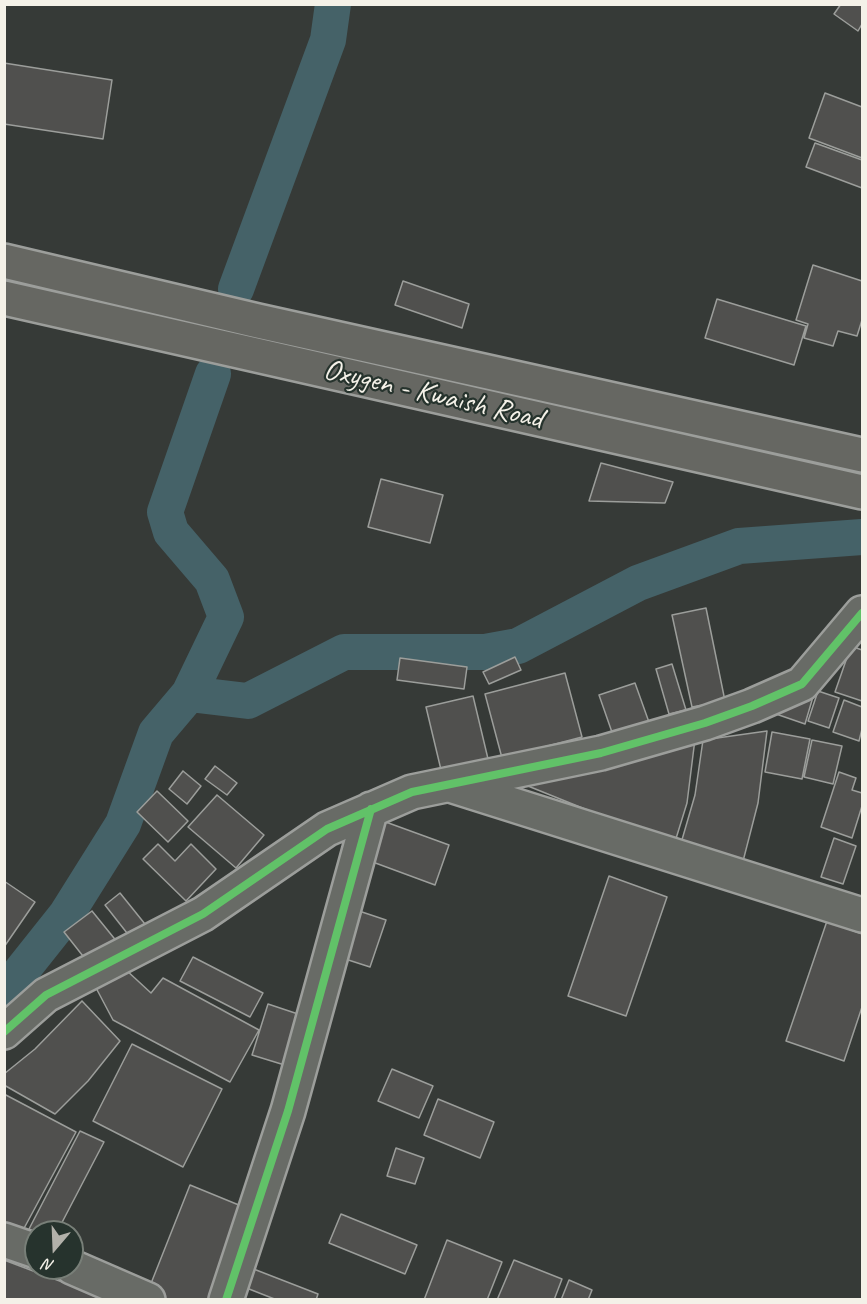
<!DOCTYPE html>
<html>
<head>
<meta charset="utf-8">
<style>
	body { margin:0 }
	#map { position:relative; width:867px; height:1304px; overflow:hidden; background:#363a37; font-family:Caveat,sans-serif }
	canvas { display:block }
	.frame { position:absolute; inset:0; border:6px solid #f4f1e8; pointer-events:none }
	.north { position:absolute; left:24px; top:1220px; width:60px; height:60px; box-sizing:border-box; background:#26332d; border:2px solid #787f78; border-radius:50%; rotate:199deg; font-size:16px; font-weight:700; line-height:24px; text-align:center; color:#f4f1e8 }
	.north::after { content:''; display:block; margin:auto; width:21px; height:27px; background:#b2b1aa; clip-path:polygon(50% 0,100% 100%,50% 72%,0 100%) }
</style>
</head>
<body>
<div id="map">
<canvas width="867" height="1304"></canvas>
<div class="frame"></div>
<div class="north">N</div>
</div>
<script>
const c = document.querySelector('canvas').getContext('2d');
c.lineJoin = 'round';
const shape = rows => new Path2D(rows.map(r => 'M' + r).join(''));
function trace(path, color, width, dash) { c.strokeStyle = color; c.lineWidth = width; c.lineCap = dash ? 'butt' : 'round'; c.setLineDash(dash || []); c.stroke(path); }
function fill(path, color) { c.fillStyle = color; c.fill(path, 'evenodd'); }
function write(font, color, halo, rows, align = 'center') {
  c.font = font + ' Caveat,sans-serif'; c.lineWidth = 4.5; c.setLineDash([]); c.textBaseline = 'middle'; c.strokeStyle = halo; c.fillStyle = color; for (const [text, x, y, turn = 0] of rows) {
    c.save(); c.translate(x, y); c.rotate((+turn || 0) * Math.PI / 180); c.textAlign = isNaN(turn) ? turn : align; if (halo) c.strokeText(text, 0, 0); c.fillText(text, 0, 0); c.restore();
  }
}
trace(shape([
	[236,289,328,40,333,4],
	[189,694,226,617,212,580,171,532,165,512,213,374],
	[4,993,66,915,123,824,156,733,189,694,248,701,344,652,485,652,518,646,638,583,739,546,862,537]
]), '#456268', 36);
const building = shape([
	[841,4,862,4,862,24,858,31,834,14,841,4],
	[4,63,112,80,103,139,4,124,4,63],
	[825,93,862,107,862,158,809,138,825,93],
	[815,143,862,160,862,188,806,167,815,143],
	[813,265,862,281,862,320,857,336,838,331,833,346,804,338,808,324,796,320,813,265],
	[403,281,469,304,462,328,395,305,403,281],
	[717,299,806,326,794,365,705,338,717,299],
	[601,463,673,482,665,503,589,501,601,463],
	[381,479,443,495,430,543,368,527,381,479],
	[706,608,725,701,692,707,672,615,706,608],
	[851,646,862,650,862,701,835,692,851,646],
	[515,657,521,670,489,684,483,672,515,657],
	[400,658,467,667,464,689,397,680,400,658],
	[672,664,686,710,669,714,656,669,672,664],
	[565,673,582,737,502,758,485,694,565,673],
	[635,683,650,725,614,738,599,695,635,683],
	[815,690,805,724,776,714,783,694,815,690],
	[818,691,839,698,829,728,808,721,818,691],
	[473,696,489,763,442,774,426,707,473,696],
	[844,700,862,707,862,729,859,741,833,732,844,700],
	[767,731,758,803,741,869,679,850,695,795,703,740,767,731],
	[772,732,810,739,802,779,765,772,772,732],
	[695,739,687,803,674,845,523,784,695,739],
	[812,740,842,746,833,784,804,777,812,740],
	[215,766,237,783,227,795,205,779,215,766],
	[183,771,201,786,187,804,169,789,183,771],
	[839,772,856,778,852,790,862,793,862,806,852,838,821,827,839,772],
	[157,791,188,821,168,842,137,812,157,791],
	[217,795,264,835,236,868,188,827,217,795],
	[383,821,449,845,435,885,370,861,383,821],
	[834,838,856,846,843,884,821,877,834,838],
	[158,844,175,861,191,844,216,869,186,901,143,859,158,844],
	[609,876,667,897,626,1016,568,996,609,876],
	[4,881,35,902,4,947,4,881],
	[120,893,149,929,134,942,105,905,120,893],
	[353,909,386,920,370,967,336,956,353,909],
	[92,911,118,943,90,965,64,932,92,911],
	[827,921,862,934,862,1007,844,1061,786,1041,827,921],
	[193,957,263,993,250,1017,180,981,193,957],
	[125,969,151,993,163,978,259,1030,230,1082,113,1020,95,986,125,969],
	[82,1001,120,1041,88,1081,55,1114,4,1085,4,1074,35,1049,82,1001],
	[268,1004,307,1017,291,1067,252,1055,268,1004],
	[132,1044,222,1089,183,1167,93,1121,132,1044],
	[392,1069,433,1086,419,1118,378,1101,392,1069],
	[4,1094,76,1132,22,1232,4,1222,4,1094],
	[438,1099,494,1122,480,1158,424,1135,438,1099],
	[80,1131,104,1142,57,1232,36,1233,29,1229,80,1131],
	[396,1148,424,1158,415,1184,387,1176,396,1148],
	[190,1185,251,1210,215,1300,169,1300,148,1291,190,1185],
	[341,1214,417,1245,405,1274,329,1243,341,1214],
	[447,1240,502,1262,487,1300,424,1300,447,1240],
	[4,1260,110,1300,4,1300,4,1260],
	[514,1260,562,1279,554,1300,497,1300,514,1260],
	[251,1268,318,1294,316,1300,277,1300,244,1287,251,1268],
	[569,1280,592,1290,588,1300,561,1300,569,1280]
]);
fill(building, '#50504e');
trace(building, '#9c9e9b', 1.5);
const minor = shape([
	[450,785,862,915],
	[4,1032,46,995,203,914,327,829,412,792,601,753,705,723,752,706,802,684,862,613],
	[4,1240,36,1251],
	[72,1267,148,1300],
	[226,1300,288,1111,371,809]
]);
const major = shape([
	[4,261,258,321,862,455],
	[4,298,862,492]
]);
trace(minor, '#9c9e9b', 38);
trace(major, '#9c9e9b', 38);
trace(minor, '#686b66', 33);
trace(major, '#666762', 33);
trace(shape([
	[4,1032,46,995,203,914,327,829,412,792,601,753,705,723,752,706,802,684,862,613],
	[226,1300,288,1111,371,809]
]), '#61c268', 8);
write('30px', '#f4f1e8', '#26332d', [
	["Oxygen - Kwaish Road",433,395,13]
]);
</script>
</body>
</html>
